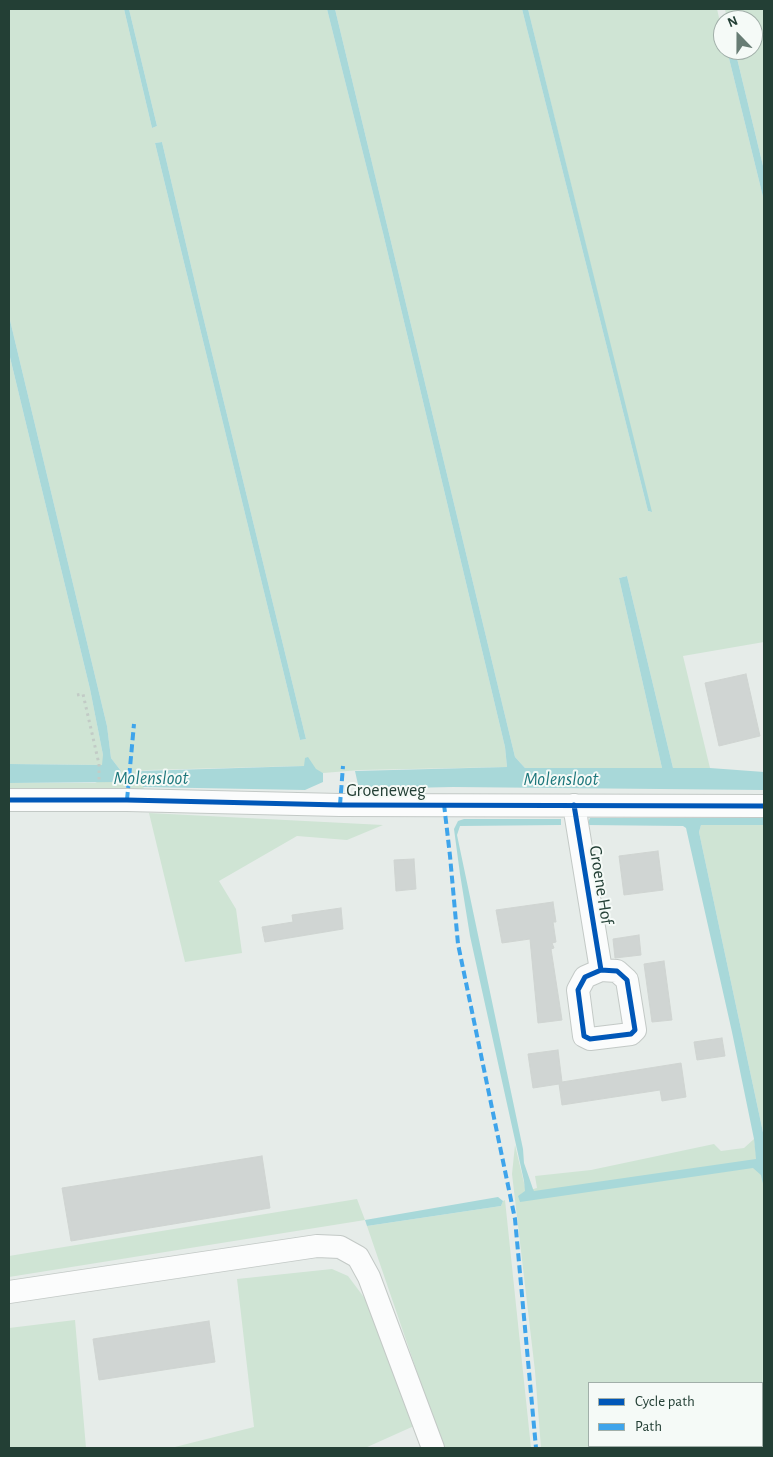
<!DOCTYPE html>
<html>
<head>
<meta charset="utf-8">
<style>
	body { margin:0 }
	#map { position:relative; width:773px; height:1457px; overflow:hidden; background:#e6ece9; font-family:"Alegreya Sans",sans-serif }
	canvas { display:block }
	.frame { position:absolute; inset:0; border:10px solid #233f35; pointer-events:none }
	.legend { position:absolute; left:588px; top:1382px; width:175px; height:65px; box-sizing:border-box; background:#f5faf7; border:1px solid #a1afa9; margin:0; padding:6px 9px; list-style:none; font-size:15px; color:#233f35 }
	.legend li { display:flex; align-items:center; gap:10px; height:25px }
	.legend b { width:25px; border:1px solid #a1afa9 }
	.north { position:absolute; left:713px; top:10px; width:50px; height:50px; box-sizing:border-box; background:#f5faf7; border:1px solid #a1afa9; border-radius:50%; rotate:338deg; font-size:14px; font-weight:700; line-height:20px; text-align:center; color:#233f35 }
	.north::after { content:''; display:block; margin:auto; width:18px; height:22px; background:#677c74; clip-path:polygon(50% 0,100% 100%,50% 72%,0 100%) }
</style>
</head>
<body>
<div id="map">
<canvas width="773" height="1457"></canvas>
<div class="frame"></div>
<ul class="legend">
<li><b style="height:6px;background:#0057b8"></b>Cycle path</li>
<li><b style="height:6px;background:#3ea4eb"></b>Path</li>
</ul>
<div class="north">N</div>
</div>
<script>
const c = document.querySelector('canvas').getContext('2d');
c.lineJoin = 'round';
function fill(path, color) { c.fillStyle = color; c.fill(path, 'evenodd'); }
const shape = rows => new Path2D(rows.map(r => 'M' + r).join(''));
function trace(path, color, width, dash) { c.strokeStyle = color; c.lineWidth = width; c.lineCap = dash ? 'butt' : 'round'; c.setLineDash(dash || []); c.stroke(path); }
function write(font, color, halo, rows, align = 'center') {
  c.font = font + ' "Alegreya Sans",sans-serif'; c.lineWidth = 4; c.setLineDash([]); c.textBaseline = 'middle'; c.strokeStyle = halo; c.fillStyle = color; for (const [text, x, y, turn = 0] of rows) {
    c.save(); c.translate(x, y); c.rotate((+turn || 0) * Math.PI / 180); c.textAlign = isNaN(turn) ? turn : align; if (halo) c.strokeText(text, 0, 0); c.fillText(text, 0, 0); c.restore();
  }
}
fill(shape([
	[9,9,124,9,152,128,157,126,129,9,327,9,383,233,505,747,507,767,360,770,323,773,304,766,147,770,140,771,145,794,9,794,9,783,95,783,121,771,111,758,107,726,9,316],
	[162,142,201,308,306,739,300,740,155,143],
	[335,9,522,9,648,511,651,512,528,9,717,9,723,35,723,50,727,50,764,201,764,642,683,656,710,768,673,768,627,576,619,578,662,768,525,768,515,757],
	[725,9,764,9,764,170,735,50,753,50,753,20,727,20],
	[9,353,90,689,103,755,103,765,9,764],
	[149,813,383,825,347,840,297,836,219,881,236,909,242,953,185,962],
	[701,825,764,825,764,1137,699,832],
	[754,1139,756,1155,764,1156,764,1448,541,1448,535,1371,512,1174,515,1145,526,1191,537,1188,535,1176,591,1170,714,1144,721,1151,744,1148],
	[589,1383,762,1383,762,1446,589,1446],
	[357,1199,365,1220,9,1277,9,1256],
	[505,1200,531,1448,443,1448,367,1226,501,1206,503,1201],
	[332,1269,348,1276,366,1300,414,1426,365,1448,171,1448,254,1427,237,1279],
	[75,1320,86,1448,9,1448,9,1328]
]), '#cfe4d4');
fill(shape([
	[124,9,129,9,157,126,152,128],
	[327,9,335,9,515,757,525,768,662,768,619,578,627,576,673,768,710,768,764,772,764,790,453,787,359,789,355,771,507,767,505,747,383,233],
	[522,9,528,9,652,512,648,511],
	[727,50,735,50,764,170,764,201],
	[162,142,201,308,306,739,300,740,155,143],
	[9,316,107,726,111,758,121,771,119,782,9,783,9,764,102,765,103,755,90,689,9,353],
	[308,757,316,769,323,773,323,782,305,790,143,787,140,771,304,766,305,758],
	[590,818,764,818,764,825,701,825,699,832,764,1137,764,1188,761,1175,753,1168,520,1202,518,1196,525,1191,524,1181,470,936,460,874,454,829,458,821,464,819,561,819,561,825,460,826,457,835,523,1149,524,1163,533,1189,534,1191,756,1159,754,1139,732,1032,686,828,683,826,587,825],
	[498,1197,503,1201,501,1206,367,1226,365,1220]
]), '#a8d8d9');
trace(shape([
	[113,778,149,778]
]), '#a8d8d9', 5.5);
const building = shape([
	[746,674,760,736,719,746,705,683,746,674],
	[658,851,663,890,624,895,619,856,658,851],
	[414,859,416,889,396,891,394,860,414,859],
	[553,902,556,922,553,922,556,942,552,943,554,948,551,949,562,1020,538,1023,530,939,502,943,496,910,553,902],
	[341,908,343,929,265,942,262,927,293,922,292,915,341,908],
	[639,935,641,955,615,958,613,939,639,935],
	[664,961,672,1020,652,1022,644,964,664,961],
	[722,1038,725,1056,697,1060,694,1042,722,1038],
	[558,1050,562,1082,681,1063,686,1097,662,1101,660,1090,562,1105,559,1084,533,1088,528,1054,558,1050],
	[262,1156,270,1208,71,1241,62,1188,262,1156],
	[209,1321,215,1362,99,1380,93,1339,209,1321]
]);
fill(building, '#d0d5d3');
trace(building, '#cfd4d1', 1);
const minor = shape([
	[9,800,127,800,340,805,764,806],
	[574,805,601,970,585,977,578,990,584,1036,590,1039,631,1034,635,1030,627,980,617,971,601,970],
	[9,1292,317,1246,340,1247,358,1257,369,1277,433,1448]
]);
trace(minor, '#c3c9c6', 24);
trace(shape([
	[77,695,83,694,99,764,99,780]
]), '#c2cbc6', 3, [2.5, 4]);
trace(minor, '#fbfcfc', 22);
trace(shape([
	[127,800,134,724],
	[444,804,450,856,458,944,515,1219,536,1448],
	[340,805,343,766]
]), '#3ea4eb', 4, [8, 4]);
trace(shape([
	[9,800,127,800,340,805,764,806],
	[574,805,601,970,585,977,578,990,584,1036,590,1039,631,1034,635,1030,627,980,617,971,601,970]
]), '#0057b8', 5);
write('18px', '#233f35', '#f5faf7', [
	["Groeneweg",386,791],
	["Groene Hof",601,885,81]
]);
write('italic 19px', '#1d777c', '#f5faf7', [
	["Molensloot",151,778],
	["Molensloot",561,779]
]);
</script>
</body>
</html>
